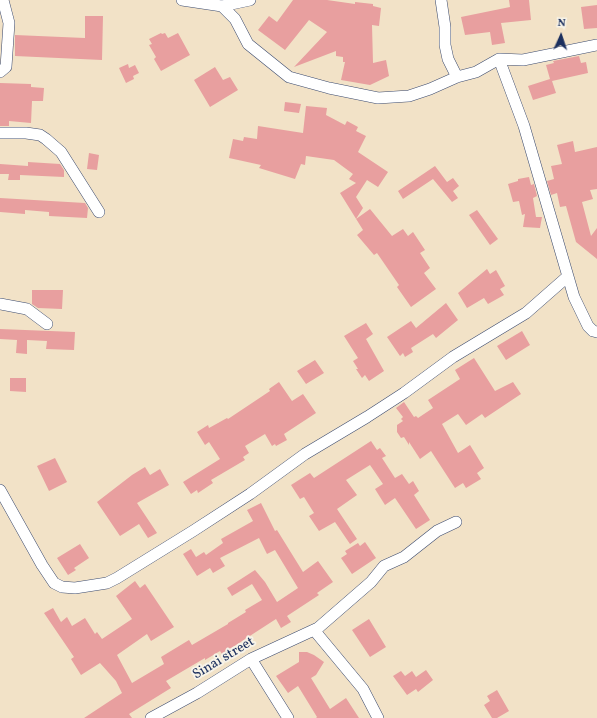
<!DOCTYPE html>
<html>
<head>
<meta charset="utf-8">
<style>
	body { margin:0 }
	#map { position:relative; width:597px; height:718px; overflow:hidden; background:#f2e2c7; font-family:Vollkorn,serif }
	canvas { display:block }
	.north { position:absolute; left:541px; top:16px; width:40px; height:40px; -webkit-text-stroke:3px #f7f3e8; paint-order:stroke; rotate:3deg; font-size:11px; font-weight:700; line-height:16px; text-align:center; color:#1b2f5e }
	.north::after { content:''; display:block; margin:auto; width:14px; height:18px; background:#1b2f5e; clip-path:polygon(50% 0,100% 100%,50% 72%,0 100%) }
</style>
</head>
<body>
<div id="map">
<canvas width="597" height="718"></canvas>
<div class="north">N</div>
</div>
<script>
const c = document.querySelector('canvas').getContext('2d');
c.lineJoin = 'round';
function fill(path, color) { c.fillStyle = color; c.fill(path, 'evenodd'); }
const shape = rows => new Path2D(rows.map(r => 'M' + r).join(''));
function trace(path, color, width, dash) { c.strokeStyle = color; c.lineWidth = width; c.lineCap = dash ? 'butt' : 'round'; c.setLineDash(dash || []); c.stroke(path); }
function write(font, color, halo, rows, align = 'center') {
  c.font = font + ' Vollkorn,serif'; c.lineWidth = 4; c.setLineDash([]); c.textBaseline = 'middle'; c.strokeStyle = halo; c.fillStyle = color; for (const [text, x, y, turn = 0] of rows) {
    c.save(); c.translate(x, y); c.rotate((+turn || 0) * Math.PI / 180); c.textAlign = isNaN(turn) ? turn : align; if (halo) c.strokeText(text, 0, 0); c.fillText(text, 0, 0); c.restore();
  }
}
fill(shape([
	[293,0,327,0,355,4,355,2,373,4,373,6,381,8,379,26,372,25,373,63,386,60,389,76,370,85,341,80,345,62,343,62,343,57,336,56,336,51,294,67,327,32,309,20,285,50,258,30,269,16,277,22],
	[509,0,529,0,531,20,501,23,505,43,492,45,490,32,465,35,461,17,510,7],
	[597,5,597,28,584,29,581,7],
	[85,16,103,16,102,60,15,56,15,35,85,38],
	[161,33,162,34,165,33,168,38,178,33,190,55,161,71,154,59,156,57,149,45,152,44,149,39],
	[579,56,581,63,586,62,588,73,552,81,556,93,533,100,528,86,550,79,546,65,554,63,553,61],
	[128,64,129,68,135,65,139,73,133,76,134,79,126,83,119,68],
	[215,67,223,80,230,77,238,90,210,107,194,80],
	[0,83,31,84,31,87,44,88,43,101,32,101,31,123,9,121,9,126,0,126],
	[285,102,301,104,299,113,284,111],
	[306,106,327,108,326,115,345,125,347,121,358,127,356,131,366,136,358,152,388,172,378,187,367,180,356,197,363,208,356,219,370,209,392,236,403,229,408,236,413,232,425,250,420,253,430,268,424,273,436,289,411,307,397,287,399,285,377,253,374,255,357,235,363,230,340,193,356,183,349,179,353,174,334,160,306,156,305,165,301,164,295,179,259,168,261,165,229,158,233,139,243,141,244,137,257,139,258,126,303,133],
	[573,141,575,152,597,147,597,189,590,190,593,199,582,202,591,236,597,228,597,259,576,242,566,206,560,207,557,193,551,195,547,181,554,179,551,166,562,164,557,145],
	[89,153,99,155,97,170,87,169],
	[28,162,60,164,64,170,64,177,20,175,20,180,8,180,9,174,0,174,0,164,28,166],
	[435,166,447,182,453,178,459,186,453,191,458,198,452,202,433,179,403,199,398,191],
	[529,177,531,185,534,184,537,196,533,198,536,217,542,217,540,228,523,227,525,214,522,215,519,201,513,202,508,184,518,181,518,179],
	[0,198,85,203,88,208,87,218,49,216,49,212,25,210,25,214,0,212],
	[477,210,498,239,490,245,469,215],
	[487,269,490,274,496,270,505,286,500,289,504,295,488,304,484,298,467,308,458,293],
	[32,290,63,290,62,309,38,308,32,304],
	[446,303,458,320,436,338,433,334,411,348,413,352,405,357,403,353,400,356,387,337,411,321,416,328],
	[366,323,373,334,366,339,384,371,369,381,365,375,362,378,356,369,358,369,353,361,358,358,344,336],
	[0,329,75,332,74,350,46,349,47,341,27,340,27,354,16,353,17,340,0,339],
	[522,331,530,345,506,360,497,346],
	[474,358,495,391,513,382,521,394,485,418,482,414,466,425,458,414,442,424,458,453,470,445,484,468,477,473,481,479,466,488,463,483,455,488,431,451,420,459,409,442,409,445,404,437,401,438,397,432,397,425,403,421,401,419,403,417,396,408,404,402,414,417,416,416,418,418,433,408,428,400,460,379,455,370],
	[315,360,324,373,306,384,297,371],
	[10,378,26,378,26,392,10,391],
	[279,382,292,401,303,394,316,413,284,434,287,440,276,446,275,444,272,446,265,434,245,446,249,453,243,457,245,460,211,480,213,483,198,493,197,490,191,494,183,482,220,459,209,442,205,445,197,432,208,425,209,428,227,418,228,419,270,391,269,389],
	[371,441,377,450,380,448,386,456,382,458,395,478,402,474,409,484,413,481,419,491,414,495,430,520,416,529,395,498,385,505,375,489,383,484,370,465,346,480,357,495,337,509,357,539,350,544,335,522,319,531,309,516,314,513,304,497,300,499,291,485,310,473,314,478],
	[55,458,67,482,49,491,37,466],
	[145,467,150,475,160,469,169,485,137,503,157,533,148,538,139,524,120,536,97,502,132,475],
	[261,503,275,531,277,530,303,572,318,561,333,582,317,593,319,595,287,616,291,622,281,628,276,619,222,654,220,651,205,660,205,658,166,681,171,688,129,714,132,718,84,718,122,693,116,681,100,663,81,675,71,659,74,657,44,613,53,608,61,622,67,617,72,626,85,618,95,634,97,632,102,639,132,619,116,596,135,581,140,588,145,584,174,627,151,641,147,634,117,655,132,683,164,664,161,657,189,640,192,645,228,624,228,623,246,612,245,610,262,600,252,584,232,596,227,588,255,570,265,582,277,602,298,588,275,550,267,554,259,538,220,558,225,566,213,573,210,568,197,576,183,554,191,549,196,557,204,552,206,555,223,543,221,539,253,521,247,510],
	[365,542,376,558,352,574,341,558,347,554,345,551,358,543,360,546],
	[80,544,89,558,74,568,76,570,68,575,57,558],
	[369,619,386,647,370,657,352,630],
	[299,652,307,652,314,655,324,662,316,675,311,678,330,709,346,698,359,718,316,718,317,717,298,686,288,693,276,676,299,662],
	[426,670,433,680,418,692,416,689,407,695,393,676,401,671,405,676,412,671,416,677],
	[497,690,509,711,497,718,492,718,484,705,490,701,487,696]
]), '#e89f9f');
const street = shape([
	[182,0,222,6,235,19,248,44,289,77,329,88,378,98,409,96,430,89,457,77,476,72,499,59,523,60,597,45],
	[441,0,445,27,445,45,448,59,457,77],
	[222,6,250,0],
	[499,59,524,126,574,297,588,326,593,331,597,332],
	[0,72,6,67,9,23,3,0],
	[0,133,26,133,40,135,46,139,61,152,99,212],
	[0,304,27,309,47,324],
	[0,490,42,565,54,583,62,587,75,588,107,583,117,578,193,531,250,494,305,454,367,417,404,393,453,357,526,313,567,277],
	[314,630,363,689,378,718],
	[251,659,288,718],
	[151,718,197,693,251,659,318,628,371,582,384,566,404,557,437,531,456,522]
]);
trace(street, '#3b4a6e', 12);
trace(street, '#fff', 11);
write('14px', '#1b2f5e', '#f7f3e8', [
	["Sinai street",224,659,-31]
]);
</script>
</body>
</html>
